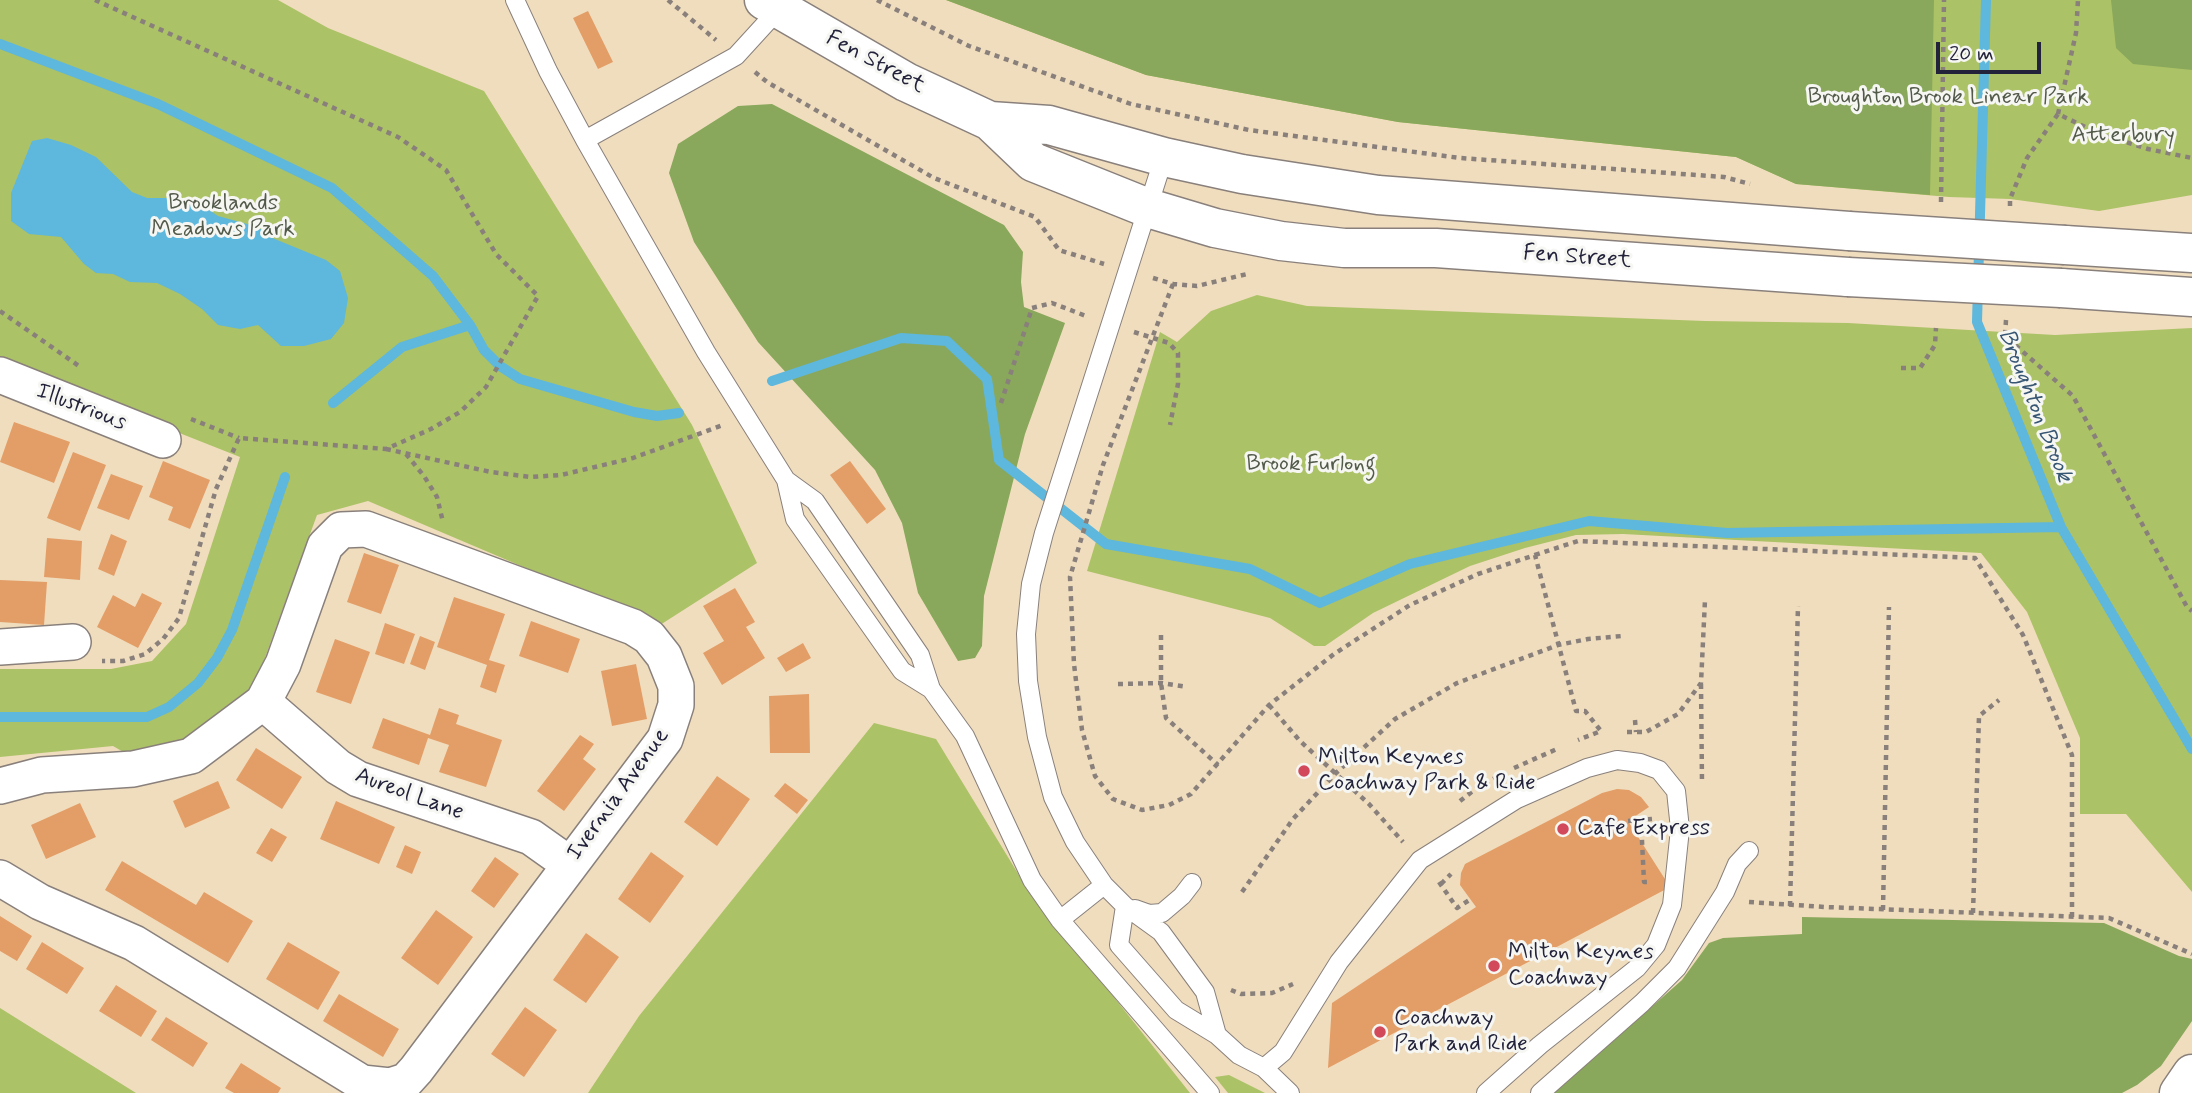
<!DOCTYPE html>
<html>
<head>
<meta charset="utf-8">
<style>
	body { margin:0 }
	#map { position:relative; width:2192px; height:1093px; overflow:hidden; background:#f0ddbe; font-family:Mynerve,sans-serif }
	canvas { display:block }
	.scale { position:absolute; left:1936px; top:42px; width:105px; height:32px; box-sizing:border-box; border:4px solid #22223b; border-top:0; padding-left:9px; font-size:21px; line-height:24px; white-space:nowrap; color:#22223b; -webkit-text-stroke:5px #f6f6f2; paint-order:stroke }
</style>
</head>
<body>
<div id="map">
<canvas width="2192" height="1093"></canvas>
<div class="scale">20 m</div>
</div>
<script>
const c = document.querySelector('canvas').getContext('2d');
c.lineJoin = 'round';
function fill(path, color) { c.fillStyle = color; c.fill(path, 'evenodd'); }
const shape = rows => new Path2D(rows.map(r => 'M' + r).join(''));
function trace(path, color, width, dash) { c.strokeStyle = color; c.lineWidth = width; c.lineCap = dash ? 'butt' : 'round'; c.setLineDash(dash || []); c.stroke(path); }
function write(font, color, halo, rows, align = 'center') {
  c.font = font + ' Mynerve,sans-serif'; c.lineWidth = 6; c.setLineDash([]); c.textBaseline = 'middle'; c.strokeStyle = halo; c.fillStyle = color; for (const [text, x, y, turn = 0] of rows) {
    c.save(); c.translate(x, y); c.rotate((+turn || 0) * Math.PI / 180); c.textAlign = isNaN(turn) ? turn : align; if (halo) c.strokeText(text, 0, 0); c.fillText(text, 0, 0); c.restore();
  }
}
fill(shape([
	[0,0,278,0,328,28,484,91,692,425,757,563,660,625,368,501,317,515,250,699,194,739,132,757,113,746,0,757,0,669,111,669,152,661,186,624,240,457,0,362],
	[946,0,2192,0,2192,195,2099,211,2010,199,1949,197,1796,184,1736,157,1398,122,1146,75],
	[1257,295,1307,306,1705,321,1848,323,2055,335,2192,328,2192,892,2126,814,2080,814,2080,738,2027,612,1981,553,1623,534,1576,535,1525,548,1470,566,1373,613,1325,646,1314,646,1270,618,1087,571,1160,332,1177,342,1211,311],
	[874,723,936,739,1025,885,1190,1093,588,1093,639,1016],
	[0,1008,136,1093,0,1093],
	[1229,1075,1265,1093,1266,1093,1228,1093,1215,1077]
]), '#acc266');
fill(shape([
	[946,0,1934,0,1930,195,1796,184,1736,157,1398,122,1146,75],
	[2111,0,2192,0,2192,70,2133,64,2116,48],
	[772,104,1004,225,1023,252,1021,282,1024,307,1065,323,1025,434,984,596,982,646,975,658,958,661,918,593,902,523,875,470,758,342,694,242,669,173,678,144,738,106],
	[1802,917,2104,923,2179,956,2192,959,2192,1021,2161,1066,2137,1085,2122,1093,1554,1093,1682,980,1709,943,1723,938,1802,934]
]), '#89a85b');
fill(shape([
	[47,138,71,145,96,157,132,192,147,198,175,198,202,205,218,216,258,227,270,237,326,260,340,271,348,298,344,323,331,339,304,346,281,346,258,325,240,329,218,325,202,309,180,294,157,283,130,282,113,274,96,273,84,264,61,237,29,234,11,221,11,193,32,141]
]), '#5eb7dc');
trace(shape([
	[1986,0,1977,322,2061,527,2192,749],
	[0,44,158,104,332,188,433,276,470,325,484,350,500,366,520,379,634,412,657,416,679,413],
	[772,381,901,338,947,341,987,379,999,460,1106,544,1250,569,1320,603,1410,564,1589,521,1727,533,2061,527],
	[333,403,402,347,470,325],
	[0,717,147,717,169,707,198,683,217,658,232,630,285,477]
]), '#5eb7dc', 10);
fill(shape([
	[588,11,613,62,598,69,573,18],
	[14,422,70,442,54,483,0,462],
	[73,452,106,465,80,531,47,518],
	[163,461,210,480,190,529,168,520,173,507,149,497],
	[850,461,886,509,867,524,830,475],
	[111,474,143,486,129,520,97,508],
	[111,534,127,541,114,576,98,569],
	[47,538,82,541,80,580,44,577],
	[364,553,399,565,381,614,347,602],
	[0,580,47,582,44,625,0,622],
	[735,588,755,622,746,627,765,658,722,685,703,653,724,641,703,606],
	[142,593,162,603,138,648,97,627,113,595,135,607],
	[454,597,505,614,489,660,505,665,496,693,480,687,487,665,437,647],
	[531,621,580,639,568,673,519,656],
	[385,623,415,634,404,664,375,654],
	[420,636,435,642,425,670,410,664],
	[335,639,370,652,351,704,316,692],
	[803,643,811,658,786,672,777,658],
	[636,664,647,719,612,726,601,671],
	[809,694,810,753,770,753,769,696],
	[439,708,459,715,456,724,502,740,486,787,439,772,449,745,428,738,419,765,372,748,383,718,430,735],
	[580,735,594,744,583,759,596,769,564,811,537,791],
	[256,748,302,777,282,809,236,780],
	[717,776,750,799,717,846,684,822],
	[218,781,230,808,185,828,173,801],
	[785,783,808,800,797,814,774,796],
	[1617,789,1629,790,1641,797,1649,807,1628,821,1670,887,1328,1068,1332,1003,1476,907,1460,885,1461,873,1465,864,1602,793],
	[336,801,395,827,379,864,320,839],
	[80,803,96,837,46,859,31,825],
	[271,828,287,837,272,862,256,853],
	[405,845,421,852,412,874,396,867],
	[651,852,684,876,650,923,618,899],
	[495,857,519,874,494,908,471,891],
	[122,861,196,905,204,892,253,921,228,963,105,890],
	[436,910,473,937,438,985,401,958],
	[0,916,32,936,17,961,0,951],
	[586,933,619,957,586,1003,553,980],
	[42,942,84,968,67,994,26,969],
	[288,942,340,972,318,1010,266,979],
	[116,985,157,1011,141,1037,99,1011],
	[339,994,399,1029,383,1057,323,1021],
	[525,1007,557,1030,524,1077,491,1054],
	[166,1017,208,1043,193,1067,151,1040],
	[241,1063,281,1088,278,1093,234,1093,225,1088]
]), '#e39e67');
const service = shape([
	[515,0,548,71,585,140,706,352,786,480,795,519,902,671,931,689],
	[585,140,736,56,778,10],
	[1164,157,1044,533,1031,584,1026,634,1028,681,1037,737,1053,797,1075,842,1104,885,1125,906,1161,932,1205,992,1217,1035],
	[786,480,815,501,920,655,931,689,965,736,1032,880,1060,920,1210,1093],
	[1125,906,1119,945,1176,1010,1217,1035,1239,1055,1264,1068,1290,1093],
	[1135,909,1149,914,1162,913,1182,896,1192,883],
	[1060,920,1104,885],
	[1264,1068,1283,1052,1339,962,1420,860,1517,799,1587,768,1617,760,1640,763,1659,770,1676,791,1680,829,1672,905,1656,945,1637,968,1540,1045,1486,1093],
	[1540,1093,1642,1003,1677,968,1725,892,1737,864,1749,851]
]);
const minor = shape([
	[0,375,163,440],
	[0,647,73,642],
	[263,702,338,767,358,779,531,837,569,864],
	[0,786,42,775,133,769,191,756,263,702,283,664,325,546,341,530,366,529,633,627,649,637,664,656,676,686,676,705,665,739,416,1070,406,1081,390,1086,362,1083,134,943,40,902,0,878]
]);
const tertiary = shape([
	[764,0,906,82,990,121,1033,162,1148,208,1215,228,1281,241,1344,248,1436,248,1848,277],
	[990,121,1049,125,1164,157,1242,174,1378,195,1849,231],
	[2065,245,2192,253],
	[2061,288,2192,297]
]);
const trunk = shape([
	[2179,1093,2192,1074]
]);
trace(service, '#89807c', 20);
trace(minor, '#89807c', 38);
trace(tertiary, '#89807c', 41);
trace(trunk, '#89807c', 41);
trace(shape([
	[95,0,398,137,446,170,496,254,538,296,486,387,460,412,431,429,386,449,239,438,216,489,179,618,163,639,145,654,123,661,102,661],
	[668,0,716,40],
	[877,0,969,46,1131,104,1249,130,1460,158,1724,177,1750,184],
	[755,72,767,82,934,178,1035,217,1059,250,1104,264],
	[2058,114,2076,33,2078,0],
	[1941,202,1944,0],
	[2010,206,2010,199,2027,158,2058,114,2100,134,2148,149,2192,158],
	[1153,278,1173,284,1197,286,1247,274],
	[1173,284,1103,465,1070,577,1074,664,1082,730,1095,776,1113,799,1142,810,1169,805,1191,794,1269,705,1334,654,1410,605,1478,574,1535,555,1576,711,1585,711,1601,731,1578,740],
	[0,311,79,366],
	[2006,320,2005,336,2073,396,2187,607,2192,611],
	[1134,332,1169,343,1178,353,1178,384,1170,425],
	[1901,368,1920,368,1935,345,1936,328],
	[1001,403,1032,308,1052,303,1086,316],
	[191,419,239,438],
	[386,449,491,472,531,477,561,475,633,458,723,425],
	[406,454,424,476,437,497,443,522],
	[1535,555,1578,541,1975,558,2023,635,2072,755,2072,917],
	[1161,635,1161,683,1166,718,1218,765],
	[1118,684,1161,683,1187,687],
	[1701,684,1702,783],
	[1269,705,1300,741,1369,804,1403,842],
	[1635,720,1636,732],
	[1627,732,1646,732,1678,714,1701,683,1705,600],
	[1514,768,1557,749],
	[1460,801,1478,787,1497,777],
	[1641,820,1644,882,1650,882],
	[1628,821,1652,819],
	[1439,882,1457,908,1471,899],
	[1441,884,1451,874],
	[1242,892,1293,819,1336,773,1395,719,1457,683,1558,645,1588,639,1622,636],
	[1749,902,1825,907,2109,918,2192,954],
	[1790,906,1798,606],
	[1883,910,1889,607],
	[1973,913,1979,716,1999,700],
	[1231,990,1241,994,1272,993,1293,984]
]), '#89807c', 4.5, [5, 5]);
trace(service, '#fff', 18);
trace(minor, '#fff', 35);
trace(tertiary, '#fff', 38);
trace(trunk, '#fff', 38);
const tertiaryBridge = shape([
	[1849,231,2065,245],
	[1848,277,2061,288]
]);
trace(tertiaryBridge, '#89807c', 41, []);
trace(tertiaryBridge, '#fff', 38);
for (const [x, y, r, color] of [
	[1304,771,7,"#d1495b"],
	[1563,829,7,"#d1495b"],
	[1494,966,7,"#d1495b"],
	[1380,1032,7,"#d1495b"]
]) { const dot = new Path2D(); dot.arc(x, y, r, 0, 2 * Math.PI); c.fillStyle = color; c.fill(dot); trace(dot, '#f6f6f2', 2.5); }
write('23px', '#22223b', '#f6f6f2', [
	["Fen Street",875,63,28],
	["Fen Street",1577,258,4],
	["Illustrious",81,408,21],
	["Aureol Lane",409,795,20],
	["Ivernia Avenue",619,795,-54]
]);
write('23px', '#525a4a', '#f6f6f2', [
	["Broughton Brook Linear Park",1948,98],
	["Atterbury",2123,136],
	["Brooklands",223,204],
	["Meadows Park",223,230],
	["Brook Furlong",1311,465]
]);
write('23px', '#22223b', '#f6f6f2', [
	["Milton Keynes",1318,758],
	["Coachway Park & Ride",1318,784],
	["Cafe Express",1577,829],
	["Milton Keynes",1508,953],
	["Coachway",1508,979],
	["Coachway",1394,1019],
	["Park and Ride",1394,1045]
], 'left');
write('italic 24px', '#375673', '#f6f6f2', [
	["Broughton Brook",2034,406,68]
]);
</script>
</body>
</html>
